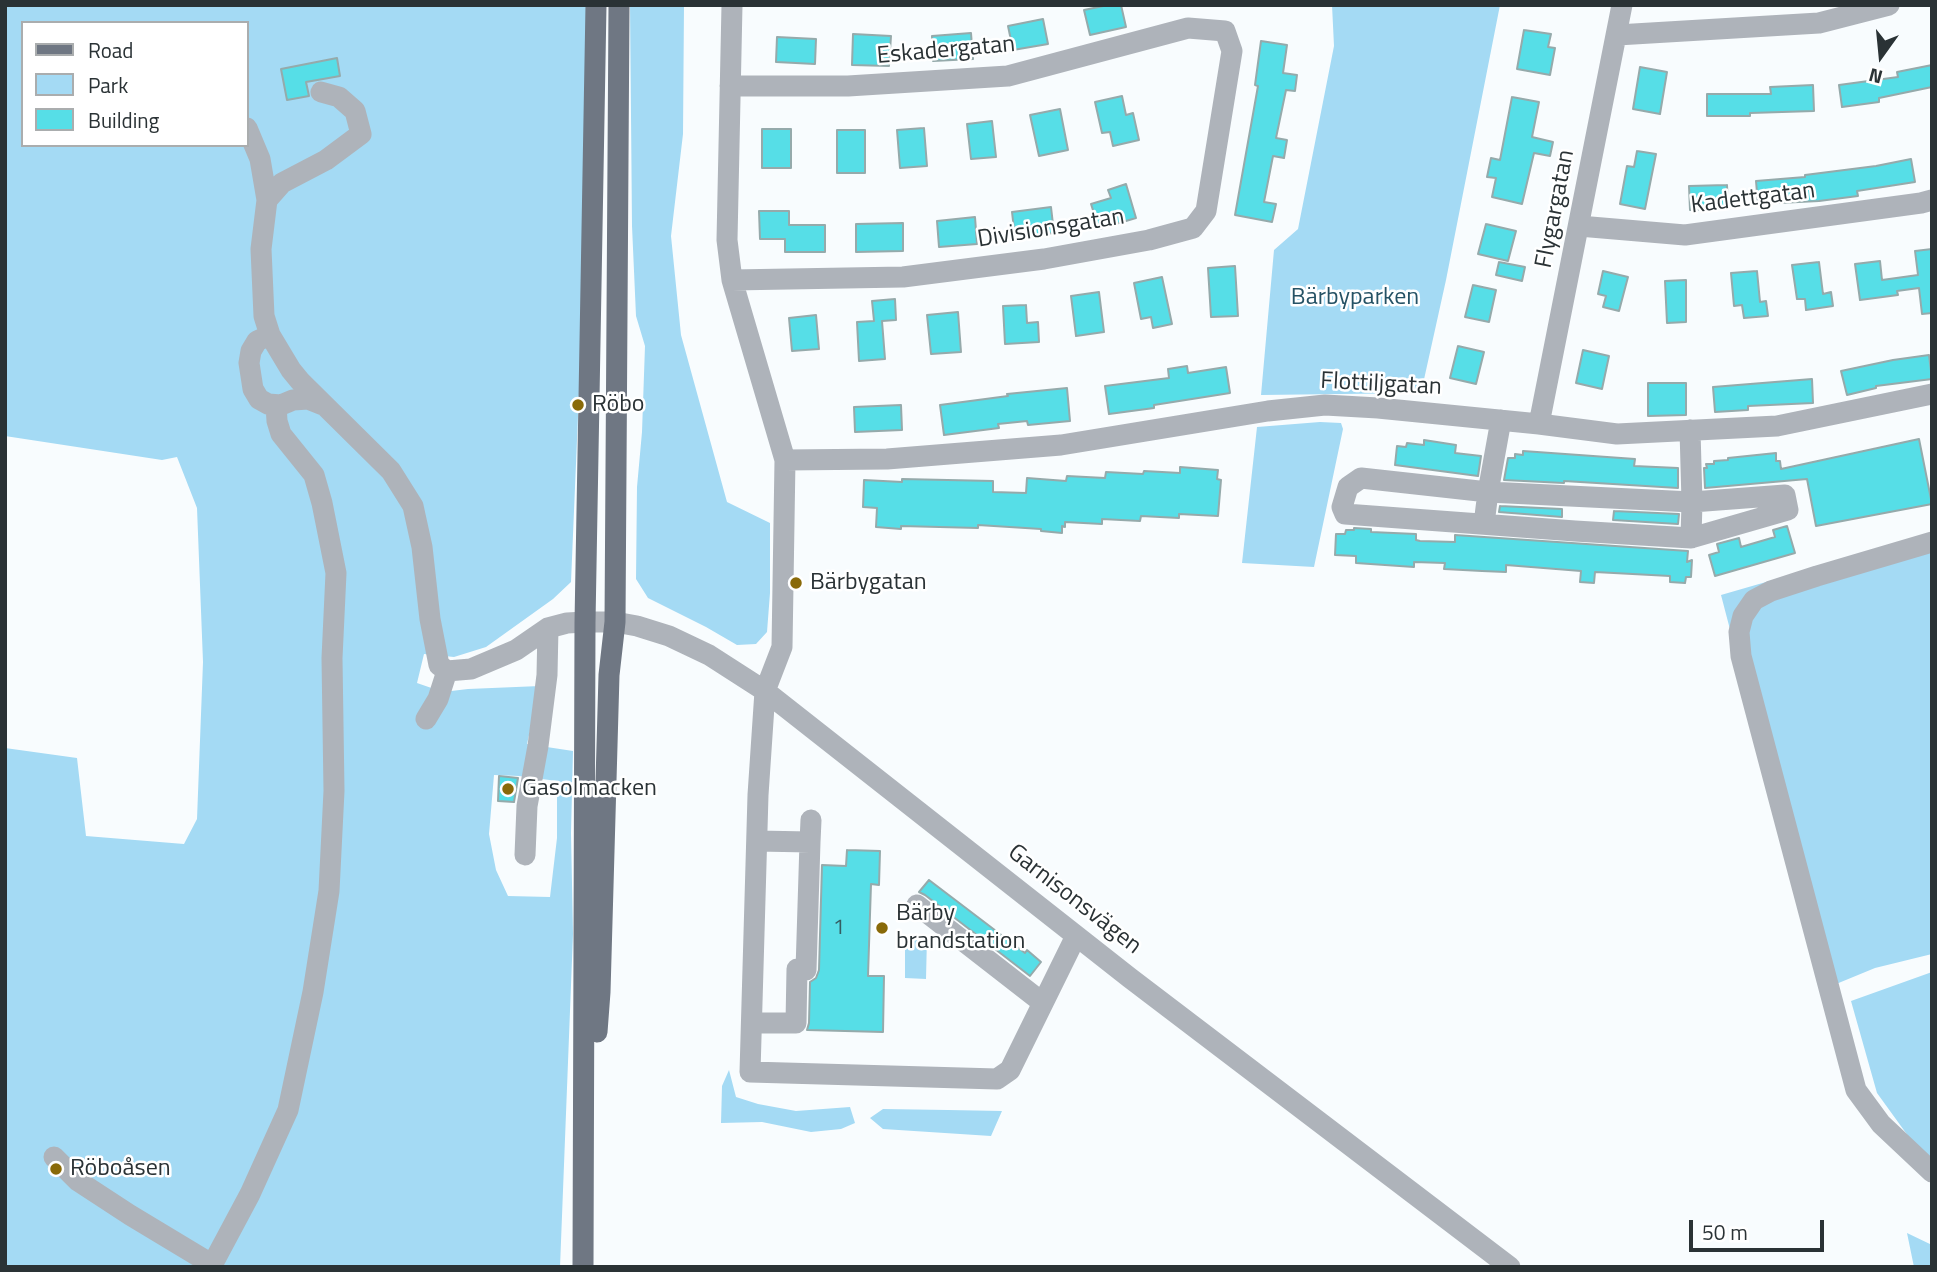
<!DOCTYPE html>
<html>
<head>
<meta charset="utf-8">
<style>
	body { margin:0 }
	#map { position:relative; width:1937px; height:1272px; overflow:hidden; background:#f8fcfe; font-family:"Titillium Web",sans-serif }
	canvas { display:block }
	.frame { position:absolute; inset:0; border:7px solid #2a3235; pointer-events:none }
	.legend { position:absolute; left:21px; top:21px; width:228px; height:126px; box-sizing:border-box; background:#fff; border:2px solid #aaadae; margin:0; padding:9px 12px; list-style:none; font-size:21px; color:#2a3235 }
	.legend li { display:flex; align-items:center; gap:14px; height:35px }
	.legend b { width:35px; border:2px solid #aaadae }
	.north { position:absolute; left:1846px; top:21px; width:70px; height:70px; -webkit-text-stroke:5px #fff; paint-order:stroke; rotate:195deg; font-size:19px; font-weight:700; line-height:28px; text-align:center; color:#2a3235 }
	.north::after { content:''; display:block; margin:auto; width:24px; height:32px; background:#2a3235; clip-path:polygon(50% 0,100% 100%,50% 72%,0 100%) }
	.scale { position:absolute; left:1689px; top:1220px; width:135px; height:32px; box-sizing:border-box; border:4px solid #2a3235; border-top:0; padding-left:9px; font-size:21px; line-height:24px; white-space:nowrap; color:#2a3235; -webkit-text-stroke:5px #fff; paint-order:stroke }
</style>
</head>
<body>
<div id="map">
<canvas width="1937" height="1272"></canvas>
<div class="frame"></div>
<ul class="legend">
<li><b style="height:9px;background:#6f7783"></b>Road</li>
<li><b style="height:19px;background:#a4daf4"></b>Park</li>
<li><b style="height:19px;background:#56dee7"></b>Building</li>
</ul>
<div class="north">N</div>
<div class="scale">50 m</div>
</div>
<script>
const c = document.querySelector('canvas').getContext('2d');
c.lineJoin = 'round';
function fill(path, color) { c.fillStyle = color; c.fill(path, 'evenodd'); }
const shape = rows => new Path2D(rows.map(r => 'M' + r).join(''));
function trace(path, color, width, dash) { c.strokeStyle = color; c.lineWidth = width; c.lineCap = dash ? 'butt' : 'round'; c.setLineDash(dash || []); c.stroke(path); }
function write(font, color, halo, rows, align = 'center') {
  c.font = font + ' "Titillium Web",sans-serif'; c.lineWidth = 5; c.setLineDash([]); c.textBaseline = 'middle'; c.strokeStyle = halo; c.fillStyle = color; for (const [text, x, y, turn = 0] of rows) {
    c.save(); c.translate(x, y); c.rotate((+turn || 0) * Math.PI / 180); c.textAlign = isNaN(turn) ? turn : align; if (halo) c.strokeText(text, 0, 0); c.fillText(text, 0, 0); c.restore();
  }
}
fill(shape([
	[5,5,588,5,584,274,571,582,553,599,486,647,454,657,424,654,417,683,443,692,468,689,540,686,527,744,573,751,571,833,573,934,560,1267,5,1267,5,748,77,758,86,836,184,844,197,819,203,662,197,508,177,457,162,460,5,436],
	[23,23,247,23,247,145,23,145],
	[494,775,519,776,557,781,557,838,550,897,508,896,496,870,489,834],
	[630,5,684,5,683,134,671,236,681,335,727,502,770,523,770,593,767,632,756,644,737,645,706,627,648,598,636,579,637,487,642,432,645,346,636,316,632,226],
	[1332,5,1500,5,1446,280,1421,393,1261,395,1274,250,1298,229,1334,46],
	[1320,422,1341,423,1343,429,1314,567,1242,563,1257,427],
	[1932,534,1932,954,1875,968,1824,989,1721,595],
	[905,937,927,937,926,979,905,978],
	[1932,972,1932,1169,1877,1093,1851,1001],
	[729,1070,736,1097,758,1104,796,1111,850,1107,855,1123,841,1129,811,1132,762,1122,721,1123,722,1086],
	[883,1109,948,1110,1002,1111,991,1136,883,1129,870,1118],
	[1907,1233,1932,1245,1932,1267,1914,1267]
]), '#a4daf4');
const building = shape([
	[1108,5,1121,5,1126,27,1090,35,1084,10,1108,5],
	[1043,19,1048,44,1013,50,1008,26,1043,19],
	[1524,30,1551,34,1548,47,1555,48,1550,75,1517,69,1524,30],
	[971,33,973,59,933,61,932,36,971,33],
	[853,34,891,36,889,66,852,65,853,34],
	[777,37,816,39,815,64,776,62,777,37],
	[1261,41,1287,45,1283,73,1297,75,1295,91,1286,90,1276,138,1287,140,1284,158,1273,156,1264,202,1276,204,1272,222,1235,215,1258,86,1255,85,1261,41],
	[337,58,340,76,306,82,309,96,287,100,281,69,337,58],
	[1932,65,1932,87,1879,98,1879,102,1842,107,1839,85,1898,77,1897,72,1932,65],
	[1640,67,1667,72,1660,114,1633,109,1640,67],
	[1813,85,1814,111,1750,113,1750,116,1707,116,1707,94,1771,94,1770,87,1813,85],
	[1122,96,1126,115,1133,113,1139,140,1113,146,1110,132,1102,133,1095,102,1122,96],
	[1512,97,1539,102,1532,137,1553,142,1550,156,1534,153,1522,204,1492,197,1496,178,1487,177,1491,158,1500,160,1512,97],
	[1060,109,1068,150,1039,156,1030,115,1060,109],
	[992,121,996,157,971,159,967,124,992,121],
	[924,128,927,166,900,168,897,130,924,128],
	[762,129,791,129,791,168,762,168,762,129],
	[837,130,865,130,865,173,837,173,837,130],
	[1637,151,1656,154,1645,209,1620,204,1627,166,1634,167,1637,151],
	[1911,159,1915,182,1857,191,1858,196,1819,201,1758,204,1756,181,1805,177,1805,175,1876,166,1911,159],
	[1126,184,1136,218,1099,229,1091,204,1111,198,1108,190,1126,184],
	[1727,185,1728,208,1690,210,1689,186,1727,185],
	[1051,207,1054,233,1015,238,1012,212,1051,207],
	[759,211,789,211,789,225,825,225,825,252,785,252,785,239,760,239,759,211],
	[975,217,977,244,939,247,937,221,975,217],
	[903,223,903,251,856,252,856,224,903,223],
	[1486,224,1516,231,1508,261,1478,254,1486,224],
	[1932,249,1932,313,1922,314,1919,288,1897,291,1898,295,1860,300,1855,264,1880,261,1882,280,1918,275,1915,251,1932,249],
	[1499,262,1525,267,1522,281,1496,275,1499,262],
	[1819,262,1823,294,1831,292,1833,306,1806,310,1805,299,1797,299,1792,265,1819,262],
	[1235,266,1238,316,1211,317,1208,268,1235,266],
	[1603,271,1628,277,1619,311,1603,307,1606,296,1598,294,1603,271],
	[1757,271,1760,302,1766,301,1768,316,1744,318,1742,305,1734,306,1731,273,1757,271],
	[1162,277,1172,324,1153,328,1151,317,1141,319,1134,283,1162,277],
	[1686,280,1686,322,1667,323,1665,281,1686,280],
	[1473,285,1496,290,1489,322,1465,317,1473,285],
	[1099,292,1104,332,1076,336,1071,296,1099,292],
	[895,299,896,320,882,321,885,359,859,361,857,322,874,321,872,301,895,299],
	[1026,305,1027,323,1038,322,1039,342,1005,344,1003,306,1026,305],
	[958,312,961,352,931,354,927,315,958,312],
	[816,315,819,349,792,351,789,318,816,315],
	[1458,346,1484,352,1476,384,1450,378,1458,346],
	[1583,350,1609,356,1602,389,1576,383,1583,350],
	[1929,355,1932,379,1876,386,1876,388,1847,395,1841,371,1893,360,1929,355],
	[1187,366,1188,373,1226,367,1230,393,1154,405,1154,408,1109,414,1105,386,1169,378,1168,369,1187,366],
	[1812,379,1813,403,1748,406,1748,410,1715,412,1713,387,1812,379],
	[1648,383,1686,383,1686,415,1648,416,1648,383],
	[1067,388,1070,421,1028,425,1027,421,998,424,999,428,944,435,940,405,1008,396,1007,394,1067,388],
	[901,405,902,430,855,432,854,407,901,405],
	[1919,439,1932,504,1816,526,1807,479,1705,488,1704,468,1707,468,1706,464,1714,464,1714,461,1728,460,1728,458,1776,453,1776,461,1780,461,1781,469,1919,439],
	[1424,440,1456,445,1455,453,1481,456,1478,476,1395,465,1397,446,1406,447,1407,443,1424,445,1424,440],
	[1523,451,1635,459,1634,466,1678,468,1678,488,1564,481,1564,483,1504,480,1508,458,1515,458,1515,454,1523,455,1523,451],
	[1180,467,1218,470,1217,479,1221,480,1218,516,1179,514,1179,518,1141,516,1140,521,1102,519,1102,524,1065,522,1065,527,1062,526,1062,533,1041,531,1041,529,978,525,978,528,901,526,901,529,876,527,877,508,863,507,864,480,902,482,902,479,993,481,993,492,1026,493,1027,478,1066,481,1067,476,1105,478,1106,472,1143,474,1144,471,1180,473,1180,467],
	[1500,506,1562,509,1562,517,1499,512,1500,506],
	[1614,511,1679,514,1678,524,1613,520,1614,511],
	[1787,526,1795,553,1715,576,1709,555,1719,552,1717,544,1739,538,1741,547,1775,537,1773,530,1787,526],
	[1354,528,1371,529,1371,532,1416,534,1416,540,1420,541,1455,542,1455,535,1688,551,1687,562,1692,560,1691,577,1686,577,1685,583,1670,582,1670,576,1595,572,1594,583,1580,582,1581,571,1506,565,1506,572,1482,571,1444,569,1445,563,1414,562,1414,567,1356,563,1356,556,1335,555,1336,534,1345,534,1346,530,1354,530,1354,528],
	[499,776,518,778,514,802,498,801,499,776],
	[847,850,880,851,879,885,871,884,868,976,884,976,883,1032,807,1030,809,1023,810,982,816,978,819,970,822,865,846,866,847,850],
	[929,880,1025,953,1027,950,1041,962,1030,976,925,895,919,892,929,880]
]);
fill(building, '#56dee7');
trace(building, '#95aaab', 2);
trace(shape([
	[732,5,727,240,732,280,785,460,782,647,765,691,758,795,750,1072,997,1079,1010,1070,1076,936],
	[1617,35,1819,23,1889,5],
	[730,86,848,86,1008,76,1188,28,1225,31,1232,51,1206,211,1193,228,1149,240,1044,259,903,277,732,280],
	[247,128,260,159,267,200,261,249,264,316,270,335,291,370,300,381,391,471,413,506,422,547,430,619,439,665,447,671,471,669,516,650,548,628,567,623,585,622,615,622,637,626,669,636,709,655,765,691,1130,978,1510,1267],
	[267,200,282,183,326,160,361,134,355,111,339,97,321,92],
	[1579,226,1685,235,1921,203,1932,200],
	[270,335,257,341,251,351,249,363,253,389,259,399,268,404,281,405,293,400,308,399,323,405],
	[1501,420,1488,492,1692,502,1691,538],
	[1539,424,1622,5],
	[785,460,887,459,1061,445,1268,411,1325,405,1378,408,1539,424,1617,434,1777,426,1932,394],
	[1484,524,1488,492,1361,478,1348,487,1342,507,1345,514,1575,531,1691,538,1788,510,1785,495,1692,502,1690,430],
	[1932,542,1817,576,1771,591,1754,600,1743,616,1739,632,1741,656,1856,1090,1881,1124,1932,1172],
	[426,719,438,699,447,671],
	[757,841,810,842,811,820],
	[525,855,527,806,538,746,547,675,548,628],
	[917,905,1043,1003],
	[752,1023,796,1023,797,969,806,970,810,842],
	[54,1157,78,1181,130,1215,213,1265],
	[211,1267,250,1194,288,1110,313,992,329,891,334,791,332,658,336,573,322,503,314,475,281,434,277,421,276,405]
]), '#aeb3ba', 21);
trace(shape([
	[597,1032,600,992,609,675,615,622,619,5],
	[583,1267,585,622,596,5]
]), '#6f7783', 21);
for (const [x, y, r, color] of [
	[578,405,7,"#896a09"],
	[796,583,7,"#896a09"],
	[508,789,7,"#896a09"],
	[882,928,7,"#896a09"],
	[56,1169,7,"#896a09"]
]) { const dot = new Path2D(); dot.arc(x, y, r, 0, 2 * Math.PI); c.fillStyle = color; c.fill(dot); trace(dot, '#fff', 2.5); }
write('21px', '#355d62', null, [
	["1",839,929]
]);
write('24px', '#2a3235', '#fff', [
	["Eskadergatan",946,51,-5],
	["Kadettgatan",1753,199,-7],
	["Flygargatan",1556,209,-79],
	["Divisionsgatan",1051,229,-9],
	["Flottiljgatan",1381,385,3],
	["Garnisonsvägen",1074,900,38]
]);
write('24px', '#255265', '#fff', [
	["Bärbyparken",1355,298]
]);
write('24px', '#2a3235', '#fff', [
	["Röbo",592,405],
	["Bärbygatan",810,583],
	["Gasolmacken",522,789],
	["Bärby",896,914],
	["brandstation",896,942],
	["Röboåsen",70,1169]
], 'left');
</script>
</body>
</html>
